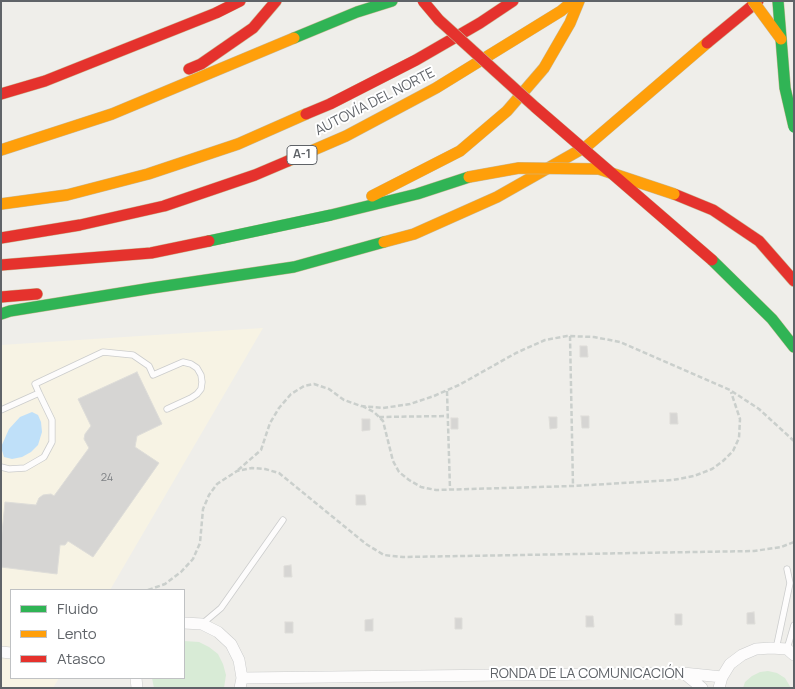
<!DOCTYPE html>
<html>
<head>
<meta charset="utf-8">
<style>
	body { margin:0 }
	#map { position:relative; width:795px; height:689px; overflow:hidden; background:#efeeea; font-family:Manrope,sans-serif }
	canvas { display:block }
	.frame { position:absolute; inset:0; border:2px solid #5f6368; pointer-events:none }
	.legend { position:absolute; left:10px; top:589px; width:175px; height:90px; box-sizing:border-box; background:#fff; border:1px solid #bfc1c3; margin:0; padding:6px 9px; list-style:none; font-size:15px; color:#5f6368 }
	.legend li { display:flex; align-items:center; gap:10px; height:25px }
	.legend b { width:25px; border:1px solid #bfc1c3 }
</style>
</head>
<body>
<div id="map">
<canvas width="795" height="689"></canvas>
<div class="frame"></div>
<ul class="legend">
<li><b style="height:6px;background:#30b455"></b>Fluido</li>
<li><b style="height:6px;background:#ff9f0a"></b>Lento</li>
<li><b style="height:6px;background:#e5322d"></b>Atasco</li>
</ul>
</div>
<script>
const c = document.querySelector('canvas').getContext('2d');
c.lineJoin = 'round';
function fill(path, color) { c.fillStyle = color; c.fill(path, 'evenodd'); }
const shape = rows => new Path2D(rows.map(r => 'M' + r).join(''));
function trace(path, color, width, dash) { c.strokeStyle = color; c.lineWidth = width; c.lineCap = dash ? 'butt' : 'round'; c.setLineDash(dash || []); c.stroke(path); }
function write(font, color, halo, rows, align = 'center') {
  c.font = font + ' Manrope,sans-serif'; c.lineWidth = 4; c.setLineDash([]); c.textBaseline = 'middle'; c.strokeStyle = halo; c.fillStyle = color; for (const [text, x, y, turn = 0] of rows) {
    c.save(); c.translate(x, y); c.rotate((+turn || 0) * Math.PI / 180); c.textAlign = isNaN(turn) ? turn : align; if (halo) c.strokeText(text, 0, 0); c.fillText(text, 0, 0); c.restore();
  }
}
fill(shape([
	[263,328,110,590,11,590,11,678,59,678,53,688,1,688,1,345]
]), '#f7f3e4');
fill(shape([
	[184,641,199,642,209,647,218,654,223,664,226,675,224,688,154,688,152,678,184,678],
	[768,671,777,673,785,678,791,688,743,688,745,682,752,676,760,672]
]), '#d8ebd6');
fill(shape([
	[32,412,38,415,41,422,42,432,38,445,31,452,22,457,12,459,4,457,1,447,9,429,20,417]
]), '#bfe0f9');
const building = shape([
	[580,346,587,346,588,357,580,357,580,346],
	[137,372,162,424,137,436,135,447,159,463,93,557,68,541,65,545,60,545,57,574,1,567,1,543,5,502,36,505,39,498,43,495,51,494,54,496,89,448,84,439,85,434,91,426,78,399,137,372],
	[670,413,677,413,678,424,670,424,670,413],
	[581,416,589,416,589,428,582,428,581,416],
	[549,417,557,417,557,428,550,429,549,417],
	[451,418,458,418,458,429,451,429,451,418],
	[362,419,370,419,370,430,362,431,362,419],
	[356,495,365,495,366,505,356,505,356,495],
	[291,565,292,577,284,577,284,566,291,565],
	[754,612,755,624,747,624,747,613,754,612],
	[675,614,682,614,682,625,675,625,675,614],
	[586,616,593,616,594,627,586,627,586,616],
	[455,618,462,618,462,629,455,629,455,618],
	[373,619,373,631,365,631,365,620,373,619],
	[285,622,293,622,293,633,285,633,285,622]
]);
fill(building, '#d6d5d3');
trace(building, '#deddd9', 1);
const lane = shape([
	[1,410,39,393,35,384,103,352,133,355,149,366,153,375,183,362,191,364,197,368,201,375,202,382,201,389,197,394,191,398,167,409],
	[1,467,9,469,25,468,44,457,52,442,52,420,39,393],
	[202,624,221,608,283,520],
	[776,649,790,583,787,569],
	[787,649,794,625]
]);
const street = shape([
	[184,623,202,624,218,632,231,644,239,660,242,678,240,688],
	[1,652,11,653],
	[685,674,702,688],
	[136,678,137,688],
	[242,678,683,673,722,677],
	[719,688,722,677,730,664,742,655,756,649,771,648,787,649,794,655]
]);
const fast = shape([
	[294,38,357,12,392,1],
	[209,241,331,215,417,194,469,177],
	[712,260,772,319,794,347],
	[1,314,10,311,152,288,294,267,384,242]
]);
const slow = shape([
	[1,150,112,114,294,38],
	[288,161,346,136,436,88,561,11,573,1],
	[372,196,460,151,507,111,544,68,570,23,579,1],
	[1,204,67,195,148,174,238,144,306,114],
	[384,242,414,234,497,197,587,146,707,43]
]);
const jam = shape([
	[707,43,758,1],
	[189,69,201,64,253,28,276,1],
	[1,94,45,81,216,13,240,1],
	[306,114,330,104,416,60,480,23,513,1],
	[674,194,713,210,759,241,794,281],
	[1,238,80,225,164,206,255,175,288,161],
	[1,265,151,253,209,241],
	[1,297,37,294]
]);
trace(lane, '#cbcccc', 7);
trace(street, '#cbcccc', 12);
trace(fast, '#c8b996', 12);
trace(slow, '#c8b996', 12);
trace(jam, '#c8b996', 12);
trace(shape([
	[570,336,573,486],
	[447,391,450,489],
	[362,406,374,412,383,421,393,461,399,472,409,480,421,487,436,490,573,486,673,480,694,476,712,469,723,461,733,451,739,438,740,419,731,392],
	[379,417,448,416],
	[238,470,261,450,270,423,279,408,291,394,304,386,314,384,329,389,344,400,361,406,383,408,410,404,434,396,459,385,516,353,545,340,567,336,594,337,620,342,730,390,759,409,794,441],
	[148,590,165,584,181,572,193,559,200,543,203,509,209,495,217,484,237,471,252,468,265,469,279,473,366,544,384,555,403,557,754,551,781,547,794,542]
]), '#cacfcc', 2.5, [5, 2.5]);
trace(lane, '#fdfcfc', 5.5);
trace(street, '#fdfcfc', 11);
trace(fast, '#30b455', 11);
trace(slow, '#ff9f0a', 11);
trace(jam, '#e5322d', 11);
const fastBridge = shape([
	[778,1,785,88,794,127]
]);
const slowBridge = shape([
	[753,1,781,39],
	[469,177,519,168,599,169,674,194]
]);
const jamBridge = shape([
	[423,1,439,20,535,107,712,260]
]);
trace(fastBridge, '#c8b996', 12, []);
trace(slowBridge, '#c8b996', 12, []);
trace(jamBridge, '#c8b996', 12, []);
trace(fastBridge, '#30b455', 11);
trace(slowBridge, '#ff9f0a', 11);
trace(jamBridge, '#e5322d', 11);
write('11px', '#7e8184', null, [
	["24",107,478]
]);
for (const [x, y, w] of [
	[302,155,30]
]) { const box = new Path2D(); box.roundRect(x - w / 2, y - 9.5, w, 19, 4); c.fillStyle = '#fff'; c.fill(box); trace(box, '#5f6368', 1); }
write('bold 12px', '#5f6368', null, [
	["A-1",302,155]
]);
write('14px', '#5f6368', '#fff', [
	["AUTOVÍA DEL NORTE",375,102,-27],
	["RONDA DE LA COMUNICACIÓN",587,674]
]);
</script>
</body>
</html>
